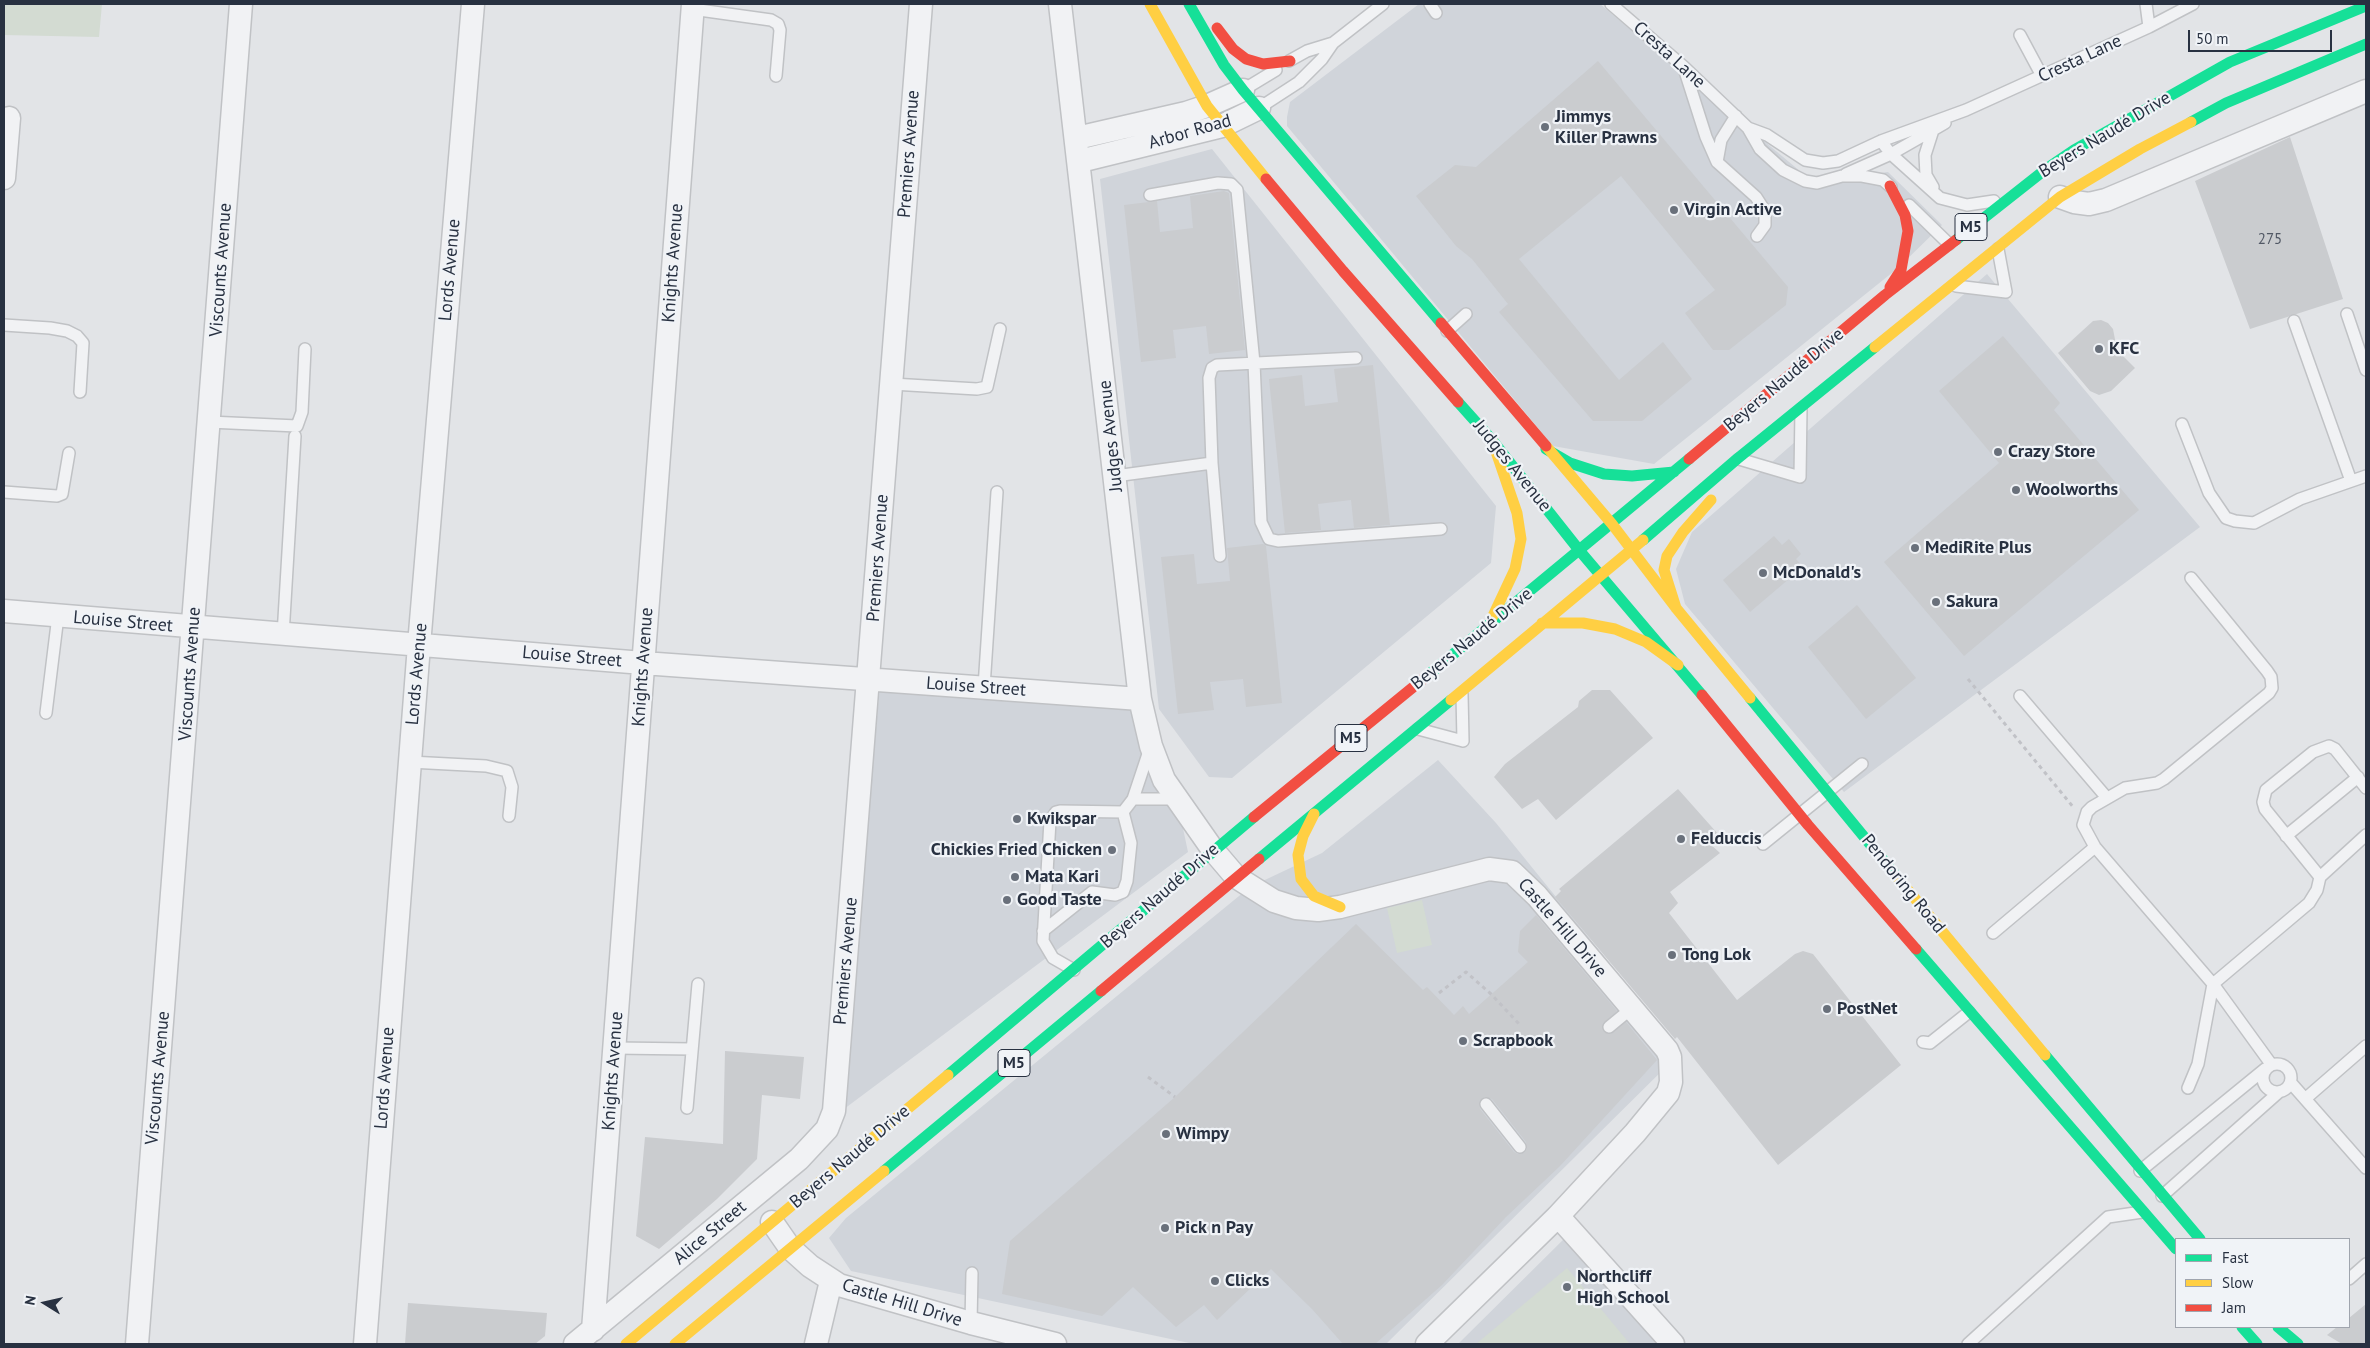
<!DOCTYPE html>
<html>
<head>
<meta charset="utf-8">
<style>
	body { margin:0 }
	#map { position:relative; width:2370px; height:1348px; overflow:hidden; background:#e2e4e7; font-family:"PT Sans",sans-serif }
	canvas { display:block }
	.frame { position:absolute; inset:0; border:5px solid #283141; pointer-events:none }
	.legend { position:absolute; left:2175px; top:1238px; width:175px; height:90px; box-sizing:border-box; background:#f0f3f7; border:1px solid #a0a5ae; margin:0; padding:6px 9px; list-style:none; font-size:15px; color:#283141 }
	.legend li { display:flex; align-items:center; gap:10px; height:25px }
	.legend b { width:25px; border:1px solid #a0a5ae }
	.north { position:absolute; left:20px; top:1278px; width:50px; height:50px; -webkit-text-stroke:4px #f0f3f7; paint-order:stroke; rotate:280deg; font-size:14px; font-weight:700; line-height:20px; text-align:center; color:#283141 }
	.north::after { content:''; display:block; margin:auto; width:18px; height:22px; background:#283141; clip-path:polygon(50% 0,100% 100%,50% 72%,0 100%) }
	.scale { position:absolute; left:2188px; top:30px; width:144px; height:22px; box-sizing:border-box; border:2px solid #283141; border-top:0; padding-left:6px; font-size:15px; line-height:18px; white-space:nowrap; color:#283141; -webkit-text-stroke:4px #f0f3f7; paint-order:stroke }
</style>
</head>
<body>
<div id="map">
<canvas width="2370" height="1348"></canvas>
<div class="frame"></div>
<ul class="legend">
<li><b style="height:6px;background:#16e098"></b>Fast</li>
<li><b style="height:6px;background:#ffcf43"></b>Slow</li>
<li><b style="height:6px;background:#f24e42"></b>Jam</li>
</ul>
<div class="north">N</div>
<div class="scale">50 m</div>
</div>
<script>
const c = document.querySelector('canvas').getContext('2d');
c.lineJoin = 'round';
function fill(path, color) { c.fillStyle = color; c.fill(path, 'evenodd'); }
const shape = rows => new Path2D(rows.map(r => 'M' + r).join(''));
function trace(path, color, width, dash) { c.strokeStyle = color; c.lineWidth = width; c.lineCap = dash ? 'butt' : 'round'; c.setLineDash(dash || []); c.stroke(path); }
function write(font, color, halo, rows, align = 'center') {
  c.font = font + ' "PT Sans",sans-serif'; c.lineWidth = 4.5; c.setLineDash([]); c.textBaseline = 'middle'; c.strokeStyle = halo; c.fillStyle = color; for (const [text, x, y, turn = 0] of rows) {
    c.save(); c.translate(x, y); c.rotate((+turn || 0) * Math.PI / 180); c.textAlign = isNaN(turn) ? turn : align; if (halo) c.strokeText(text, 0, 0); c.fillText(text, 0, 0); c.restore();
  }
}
fill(shape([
	[1419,4,1600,4,1813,182,1888,172,1942,225,1898,268,1654,464,1553,446,1287,126,1287,117,1290,102],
	[1212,149,1496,506,1491,563,1232,778,1209,777,1159,709,1100,179],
	[1987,274,2200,527,1844,792,1685,604,1676,569,1692,532],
	[880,686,1138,700,1181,819,1188,852,840,1112],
	[1438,760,1496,823,1634,993,1678,1055,1386,1344,1194,1344,851,1271,829,1238,846,1218,1250,887,1322,853],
	[1572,1231,1667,1344,1458,1344]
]), '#d0d4da');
fill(shape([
	[4,4,102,4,99,37,4,35],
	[1422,900,1432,945,1397,953,1387,908],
	[1567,1268,1630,1344,1476,1344]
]), '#d3dbd2');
fill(shape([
	[1598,61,1788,287,1786,305,1729,350,1713,350,1685,313,1715,290,1621,176,1519,259,1619,380,1663,342,1692,379,1642,421,1593,421,1499,312,1508,304,1472,259,1456,246,1416,196,1455,165,1476,167],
	[2290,137,2343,299,2250,329,2195,181],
	[1224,191,1229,193,1245,350,1209,354,1206,326,1173,330,1176,358,1141,362,1124,205,1157,201,1160,232,1193,228,1190,196],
	[2101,320,2108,323,2113,329,2117,350,2135,368,2111,391,2099,395,2090,391,2058,353,2093,321],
	[2003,336,2060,403,2054,410,2139,510,1964,656,1884,562,1999,463,1939,391],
	[1373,365,1390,525,1354,528,1351,500,1318,504,1321,530,1285,533,1269,379,1302,375,1305,406,1338,402,1334,369],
	[1774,536,1782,545,1789,539,1801,554,1796,559,1803,567,1750,612,1723,580],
	[1263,544,1266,546,1282,703,1246,707,1243,679,1210,682,1214,710,1178,714,1161,557,1194,554,1197,584,1230,581,1227,548],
	[1857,605,1916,678,1866,719,1808,647],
	[1592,690,1610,690,1653,738,1556,820,1538,799,1522,809,1494,777,1505,764,1578,707,1579,701],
	[1678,789,1718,834,1708,842,1720,853,1670,892,1678,903,1669,913,1737,1000,1795,954,1803,951,1813,954,1901,1065,1778,1165,1677,1037,1675,1039,1555,897,1561,891,1559,889],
	[1536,915,1617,1011,1602,1024,1604,1032,1611,1034,1626,1022,1657,1060,1560,1166,1506,1217,1442,1285,1375,1344,1343,1344,1312,1309,1271,1269,1217,1320,1204,1305,1176,1327,1133,1287,1102,1316,1002,1294,1010,1241,1175,1097,1356,924,1423,990,1427,987,1454,1015,1463,1006,1469,1014,1528,962,1518,952,1520,931],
	[1485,1097,1492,1099,1526,1142,1527,1149,1524,1153,1518,1154,1514,1152,1480,1109,1479,1101],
	[725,1051,804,1057,800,1099,762,1095,757,1159,717,1199,659,1249,636,1236,645,1137,723,1144],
	[408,1303,547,1313,545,1336,535,1344,405,1344],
	[2366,1304,2366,1344,2342,1344,2327,1335,2337,1327,2349,1327,2349,1318]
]), '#cacccf');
const lane = shape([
	[1430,4,1436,13],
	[1611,4,1684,67,1748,128,1760,149,1783,170,1805,181,1817,183,1842,176,1862,176,1883,180,1891,187],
	[2146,4,2149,27],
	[692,9,771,20,778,24,780,30,776,76],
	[2020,35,2042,76],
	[1289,61,1307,51,1333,43],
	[1684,68,1706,137,1717,162,1756,197,1765,211,1765,225,1757,236],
	[1243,90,1276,70],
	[1259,108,1299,82,1322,59,1333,43,1383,4],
	[1748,128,1767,135,1805,160,1823,163,1838,161,1881,141,1966,110,2149,27,2193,4],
	[1881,141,1891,154,1940,198,1967,205,1994,201],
	[1717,162,1721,140,1736,116],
	[1846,174,1891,154,1933,130],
	[1933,187,1926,175,1925,155,1933,130,1945,123],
	[1150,195,1218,183,1231,184,1237,190,1254,363,1261,522,1269,539,1278,541,1441,529],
	[1909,205,1949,244],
	[1956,286,2006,292,1998,249],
	[2347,314,2366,370],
	[2294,321,2351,481],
	[4,325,50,328,67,331,77,336,83,343,80,392],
	[1447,331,1466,314],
	[892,384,977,389,987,387,1000,329],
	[209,422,297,426,302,412,305,349],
	[2182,424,2209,493,2226,518,2235,521,2254,523,2300,499,2366,476],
	[1739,459,1800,477,1801,409],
	[1115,476,1212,463],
	[4,492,57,496,62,494,69,453],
	[1220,556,1212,463,1209,378,1212,368,1217,365,1356,358],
	[2191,578,2267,671,2271,677,2272,688,2269,693,2164,779,2157,783,2125,788,2092,807,2087,812,2083,825,2095,847,2213,984,2271,1064],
	[283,635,295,436],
	[984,687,997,492],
	[2020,696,2107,798],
	[46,713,58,616],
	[1418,729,1463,741,1462,694],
	[410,762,486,766,507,771,512,787,509,816],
	[1133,799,1175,799],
	[1123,812,1133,799,1150,748],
	[2286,836,2358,777],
	[1763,844,1862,764],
	[2320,877,2366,835],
	[1043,931,1092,892,1115,895,1123,892,1127,881,1131,843,1123,812],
	[1993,933,2095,847],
	[1074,970,1053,958,1043,941,1050,821,1056,812,1060,811,1123,812],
	[1609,1027,1632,1008],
	[1923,1042,1930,1043,1969,1012],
	[614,1048,692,1049],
	'2263 1078a14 14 0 1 1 28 0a14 14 0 1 1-28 0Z',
	[2291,1083,2366,1168],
	[2188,1088,2198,1064,2213,984,2309,903,2317,890,2320,877,2265,809,2263,802,2266,790,2313,752,2329,746,2335,749,2366,788],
	[2305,1099,2366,1046],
	[1486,1104,1520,1147],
	[687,1108,698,984],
	[2140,1171,2265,1069],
	[2162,1196,2279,1092],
	[2349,1279,2366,1264],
	[971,1323,972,1273],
	[1968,1344,2108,1217,2142,1212]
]);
const street = shape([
	[1060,4,1140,699,1151,746,1164,780,1213,850,1236,877,1274,901,1296,908,1318,910,1340,907,1489,869,1512,872,1537,896,1667,1050,1670,1057,1671,1082,1668,1093,1635,1133,1558,1216,1427,1344],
	[1077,138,1186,113,1207,106,1243,90],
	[1080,161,1222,126,1259,108],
	[4,178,9,118],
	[2060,197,2074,202,2089,204,2106,200,2366,91],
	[4,611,643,663,1140,699],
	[1558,1216,1673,1344],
	[772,1222,790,1248,810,1266,839,1285,971,1323,1055,1344],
	[593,1330,693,4],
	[137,1344,241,4],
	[365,1344,419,645,473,4],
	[575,1344,799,1159,827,1129,834,1111,921,4],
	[816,1344,831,1281]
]);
trace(lane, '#c0c2c5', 14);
trace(street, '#c0c2c5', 25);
trace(shape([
	[1968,679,2074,808],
	[1439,993,1466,972,1491,994,1520,1025],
	[1148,1077,1175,1097]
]), '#c1c2c7', 3, [4, 4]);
trace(lane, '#f1f2f4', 11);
trace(street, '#f1f2f4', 22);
trace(shape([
	[1189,4,1224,65,1243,90,1441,323],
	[2191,122,2226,103,2366,44],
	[1956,240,2046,169,2074,150,2230,62,2366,6],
	[1458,402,1492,440,1579,550,1702,695],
	[1546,449,1570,463,1604,474,1632,476,1674,472],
	[1643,540,1737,459,1875,347],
	[1428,675,1689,459],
	[1750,698,1897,877],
	[1259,859,1451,700],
	[1916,949,2176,1249],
	[2045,1055,2200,1239],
	[948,1075,1254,817],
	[884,1171,1101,991],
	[2242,1327,2257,1344],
	[2278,1327,2298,1344]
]), '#16e098', 11);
trace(shape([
	[1150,4,1207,106,1266,179],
	[1875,347,2060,197,2140,149,2191,122],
	[1492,440,1517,513,1521,539,1515,569,1492,618],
	[1546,446,1612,524,1676,608,1750,698],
	[1676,608,1664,570,1667,556,1683,532,1711,500],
	[1542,623,1583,623,1615,629,1646,642,1678,665],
	[1451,700,1643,540],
	[1314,814,1303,836,1298,855,1301,879,1314,896,1340,907],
	[1897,877,2045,1055],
	[626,1344,948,1075],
	[675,1344,884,1171]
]), '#ffcf43', 11);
trace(shape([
	[1217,28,1233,49,1246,59,1263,64,1290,61],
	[1266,179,1343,271,1458,402],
	[1890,186,1905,215,1908,231,1901,270,1890,287],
	[1441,323,1546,446],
	[1689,459,1885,295,1956,240],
	[1702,695,1808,825,1916,949],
	[1254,817,1428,675],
	[1101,991,1259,859]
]), '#f24e42', 11);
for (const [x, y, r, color] of [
	[1545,127,5,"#69707b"],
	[1674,210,5,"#69707b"],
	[2099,349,5,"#69707b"],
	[1998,452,5,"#69707b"],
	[2016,490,5,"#69707b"],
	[1915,548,5,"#69707b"],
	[1763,573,5,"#69707b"],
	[1936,602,5,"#69707b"],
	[1017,819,5,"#69707b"],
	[1681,839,5,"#69707b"],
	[1112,850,5,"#69707b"],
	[1015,877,5,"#69707b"],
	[1007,900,5,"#69707b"],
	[1672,955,5,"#69707b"],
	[1827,1009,5,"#69707b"],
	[1463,1041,5,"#69707b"],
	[1166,1134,5,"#69707b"],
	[1165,1228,5,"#69707b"],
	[1215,1281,5,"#69707b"],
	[1567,1287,5,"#69707b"]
]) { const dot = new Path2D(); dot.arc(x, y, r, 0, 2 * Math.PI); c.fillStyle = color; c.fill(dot); trace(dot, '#f0f3f7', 2); }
write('15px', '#515865', null, [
	["275",2270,240]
]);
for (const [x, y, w] of [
	[1971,227,32],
	[1351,738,32],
	[1014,1063,32]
]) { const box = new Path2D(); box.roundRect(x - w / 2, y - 13.5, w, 27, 4); c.fillStyle = '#f0f3f7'; c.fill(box); trace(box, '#283141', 1); }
write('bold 16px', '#283141', null, [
	["M5",1971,227],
	["M5",1351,738],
	["M5",1014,1063]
]);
write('18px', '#283141', '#f0f3f7', [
	["Cresta Lane",1669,55,42],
	["Cresta Lane",2080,59,-25],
	["Arbor Road",1190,132,-16],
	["Beyers Naudé Drive",2105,135,-31],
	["Premiers Avenue",909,154,-86],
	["Knights Avenue",673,263,-86],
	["Viscounts Avenue",221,270,-86],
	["Lords Avenue",450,270,-85],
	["Beyers Naudé Drive",1784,380,-40],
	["Judges Avenue",1111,436,-96],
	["Judges Avenue",1512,466,51],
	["Premiers Avenue",878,558,-86],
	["Louise Street",123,622,5],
	["Beyers Naudé Drive",1472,639,-39],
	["Louise Street",572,657,5],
	["Knights Avenue",643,667,-86],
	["Viscounts Avenue",190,674,-86],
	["Lords Avenue",417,674,-85],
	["Louise Street",976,687,4],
	["Pendoring Road",1903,884,51],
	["Beyers Naudé Drive",1160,896,-41],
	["Castle Hill Drive",1562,928,49],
	["Premiers Avenue",846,961,-85],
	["Knights Avenue",613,1071,-86],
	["Viscounts Avenue",158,1078,-85],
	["Lords Avenue",385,1078,-86],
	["Beyers Naudé Drive",850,1157,-40],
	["Alice Street",710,1233,-40],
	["Castle Hill Drive",902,1303,17]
]);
write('bold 18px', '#283141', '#f0f3f7', [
	["Jimmys",1555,117],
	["Killer Prawns",1555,138],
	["Virgin Active",1684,210],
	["KFC",2109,349],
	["Crazy Store",2008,452],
	["Woolworths",2026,490],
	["MediRite Plus",1925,548],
	["McDonald's",1773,573],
	["Sakura",1946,602],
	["Kwikspar",1027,819],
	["Felduccis",1691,839],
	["Chickies Fried Chicken",1102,850,"right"],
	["Mata Kari",1025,877],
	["Good Taste",1017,900],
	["Tong Lok",1682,955],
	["PostNet",1837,1009],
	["Scrapbook",1473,1041],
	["Wimpy",1176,1134],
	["Pick n Pay",1175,1228],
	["Northcliff",1577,1277],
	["High School",1577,1298],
	["Clicks",1225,1281]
], 'left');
</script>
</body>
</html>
